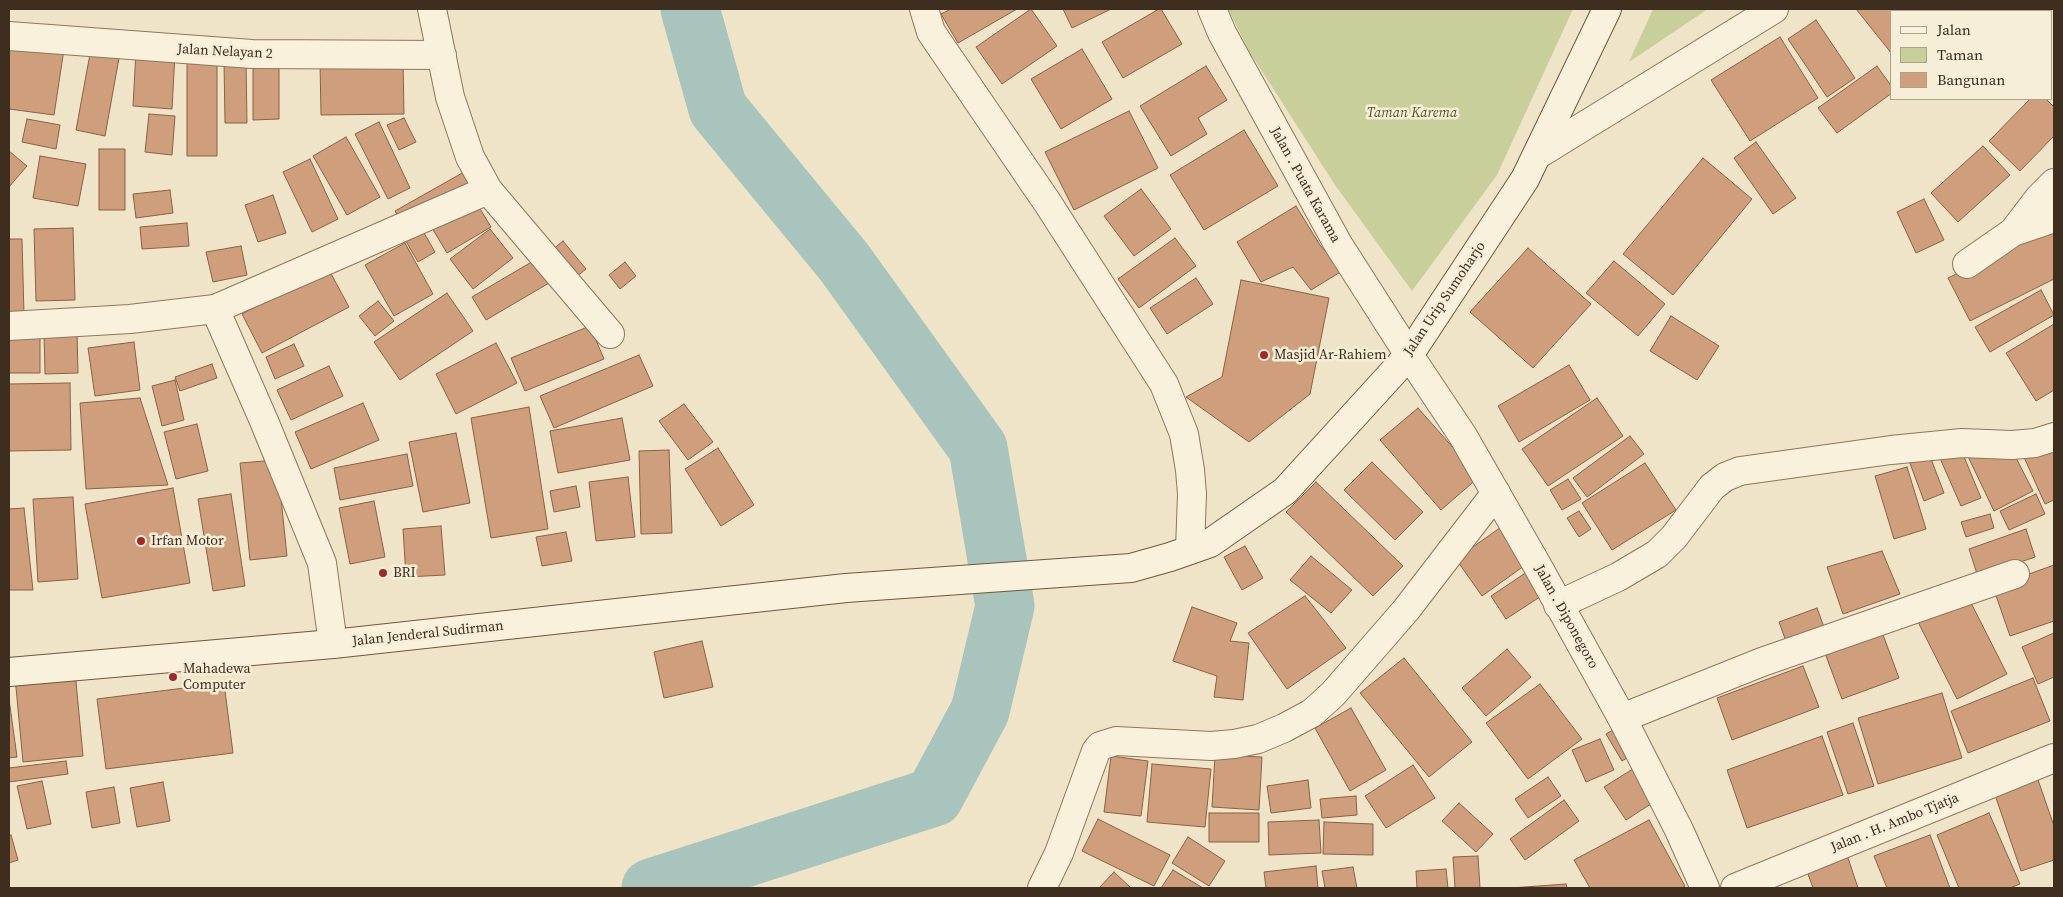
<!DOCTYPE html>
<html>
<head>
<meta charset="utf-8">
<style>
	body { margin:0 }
	#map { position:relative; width:2063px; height:897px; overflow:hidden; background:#f0e4c8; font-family:"Source Serif 4",serif }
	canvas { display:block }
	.frame { position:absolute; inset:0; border:10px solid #3d2e20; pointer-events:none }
	.legend { position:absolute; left:1890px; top:10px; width:162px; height:90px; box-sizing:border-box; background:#f7eed8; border:1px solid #ada18e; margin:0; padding:6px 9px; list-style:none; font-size:15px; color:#3d2e20 }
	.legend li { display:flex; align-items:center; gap:10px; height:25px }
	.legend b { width:25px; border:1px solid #ada18e }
</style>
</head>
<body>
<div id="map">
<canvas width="2063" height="897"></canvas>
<div class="frame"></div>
<ul class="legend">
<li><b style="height:6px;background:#faf1dc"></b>Jalan</li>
<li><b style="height:14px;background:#c9cf9b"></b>Taman</li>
<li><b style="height:14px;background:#cf9f7d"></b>Bangunan</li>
</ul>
</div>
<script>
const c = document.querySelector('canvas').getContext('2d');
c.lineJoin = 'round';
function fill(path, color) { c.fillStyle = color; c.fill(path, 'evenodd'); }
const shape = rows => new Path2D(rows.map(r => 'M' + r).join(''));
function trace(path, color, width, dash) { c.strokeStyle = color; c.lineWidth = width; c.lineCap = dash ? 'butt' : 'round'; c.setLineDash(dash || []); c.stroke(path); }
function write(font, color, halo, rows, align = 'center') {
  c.font = font + ' "Source Serif 4",serif'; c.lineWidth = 5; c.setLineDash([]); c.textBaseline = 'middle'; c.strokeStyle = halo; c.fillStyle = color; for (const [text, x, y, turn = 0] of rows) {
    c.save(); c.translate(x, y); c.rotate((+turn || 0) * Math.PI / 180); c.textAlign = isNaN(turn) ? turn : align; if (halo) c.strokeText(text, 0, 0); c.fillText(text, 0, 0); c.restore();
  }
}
fill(shape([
	[1228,9,1573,9,1497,175,1412,291,1335,185,1249,51],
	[1653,9,1708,9,1629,62]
]), '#c9cf9b');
trace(shape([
	[651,888,934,797,980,711,1005,606,978,448,844,262,718,109,690,9]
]), '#a9c4bc', 59);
const building = shape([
	[951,9,1017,9,958,43,941,14,951,9],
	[1031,9,1057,46,1002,84,976,47,1031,9],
	[1063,9,1111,9,1072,28,1063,9],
	[1159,9,1161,9,1182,44,1123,78,1102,42,1159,9],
	[1856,9,1912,9,1914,11,1892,11,1892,54,1856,9],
	[1946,9,2001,9,1998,11,1948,11,1946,9],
	[1816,20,1855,78,1827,97,1788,39,1816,20],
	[1780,37,1818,98,1750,141,1711,80,1780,37],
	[9,40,64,49,54,115,9,109,9,40],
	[1082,49,1112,99,1061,129,1031,79,1082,49],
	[136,51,175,54,172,109,133,106,136,51],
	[90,54,119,58,105,136,76,130,90,54],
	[187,57,217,58,217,156,187,156,187,57],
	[224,61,246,61,247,123,225,123,224,61],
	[253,61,279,61,279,119,253,120,253,61],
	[403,61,404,114,321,115,320,62,403,61],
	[1206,66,1227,100,1198,118,1207,134,1171,156,1140,106,1206,66],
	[1877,66,1892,87,1892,93,1837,133,1818,108,1877,66],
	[2030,99,2046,99,2054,107,2054,136,2020,171,1989,141,2030,99],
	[1129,111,1158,168,1074,210,1045,152,1129,111],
	[149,114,175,116,172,155,145,152,149,114],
	[404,118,416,142,399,150,387,125,404,118],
	[27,119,60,125,56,149,22,142,27,119],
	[379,122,410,188,388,199,355,134,379,122],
	[1244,130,1278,186,1204,230,1170,175,1244,130],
	[346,137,380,197,347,215,313,156,346,137],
	[1756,142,1796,198,1773,214,1734,158,1756,142],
	[1983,146,2010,175,1958,222,1931,193,1983,146],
	[99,149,125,149,125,210,99,210,99,149],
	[9,151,27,166,9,187,9,151],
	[40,156,86,164,78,206,33,198,40,156],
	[1703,158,1752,199,1673,295,1623,254,1703,158],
	[310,159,338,219,312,232,283,172,310,159],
	[464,172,472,186,403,224,395,211,464,172],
	[1141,189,1171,229,1134,256,1104,216,1141,189],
	[170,190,173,213,136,218,133,194,170,190],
	[273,195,286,233,258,242,245,205,273,195],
	[1924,199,1944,240,1916,253,1897,212,1924,199],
	[476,202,491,227,447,253,432,228,476,202],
	[1296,206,1320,245,1342,271,1311,290,1293,267,1261,282,1237,242,1296,206],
	[187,223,189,246,142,249,140,227,187,223],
	[420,226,435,252,418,262,403,236,420,226],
	[2054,226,2054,279,1970,321,1948,278,2054,226],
	[73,228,75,300,36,301,34,229,73,228],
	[490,229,513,258,473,289,450,259,490,229],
	[1175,238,1196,266,1139,308,1118,279,1175,238],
	[9,239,22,239,24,315,9,316,9,239],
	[563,241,586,269,575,278,552,250,563,241],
	[405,243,433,294,394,316,365,265,405,243],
	[241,246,247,275,213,282,206,252,241,246],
	[1528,248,1591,304,1533,368,1470,312,1528,248],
	[535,260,549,283,486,320,472,297,535,260],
	[1614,261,1665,304,1638,336,1586,293,1614,261],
	[625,262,636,276,620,289,609,275,625,262],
	[328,268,349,307,262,353,242,314,328,268],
	[1196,278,1213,304,1167,334,1150,308,1196,278],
	[1241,280,1329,298,1310,394,1249,442,1186,397,1222,377,1241,280],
	[2041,290,2054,315,1990,352,1975,327,2041,290],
	[447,293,473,331,400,380,374,342,447,293],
	[378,301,394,321,375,336,359,316,378,301],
	[1671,316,1719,346,1697,380,1650,351,1671,316],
	[2054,324,2054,390,2036,401,2006,353,2054,324],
	[590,326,604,359,525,391,511,358,590,326],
	[77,333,78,373,45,374,44,334,77,333],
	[9,337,40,337,40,373,9,373,9,337],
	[134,342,140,390,95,396,88,348,134,342],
	[496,343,517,383,456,414,436,374,496,343],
	[294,344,304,366,275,379,266,357,294,344],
	[639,355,653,386,554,428,540,396,639,355],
	[212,364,217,378,180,391,175,377,212,364],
	[1569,365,1590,400,1519,442,1498,406,1569,365],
	[329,366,343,396,291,420,277,390,329,366],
	[175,380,184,420,162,426,152,386,175,380],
	[70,383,71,450,9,451,9,384,70,383],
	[140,398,168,485,86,489,80,403,140,398],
	[1597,398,1623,436,1548,486,1522,449,1597,398],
	[363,403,379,440,311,469,295,432,363,403],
	[684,404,713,442,688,460,659,421,684,404],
	[529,407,548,529,491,538,471,418,529,407],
	[1418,408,1479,477,1441,510,1380,440,1418,408],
	[622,418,630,460,558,473,550,431,622,418],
	[197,424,208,471,176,479,164,432,197,424],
	[456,433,470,503,423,512,409,442,456,433],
	[1630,436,1644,454,1587,497,1573,478,1630,436],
	[2054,441,2054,500,2045,504,2023,455,2054,441],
	[1962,444,2013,452,2033,491,1994,511,1962,444],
	[1960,447,1981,498,1961,506,1939,456,1960,447],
	[718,448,754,505,721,526,685,469,718,448],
	[669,450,672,533,641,534,639,451,669,450],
	[1928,451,1944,493,1924,501,1908,458,1928,451],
	[407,454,413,486,340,500,334,468,407,454],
	[277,460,287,556,250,560,240,463,277,460],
	[1372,462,1423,512,1395,540,1344,490,1372,462],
	[1645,463,1676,510,1612,550,1582,503,1645,463],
	[1907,467,1926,529,1894,539,1875,476,1907,467],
	[628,477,635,537,596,541,589,482,628,477],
	[1568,479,1581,499,1562,510,1550,490,1568,479],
	[1316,482,1403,566,1373,596,1286,512,1316,482],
	[576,486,580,507,554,512,550,491,576,486],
	[173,488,190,583,102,598,85,504,173,488],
	[231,494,245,586,213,591,198,499,231,494],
	[2036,494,2045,514,2009,530,2000,511,2036,494],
	[73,497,78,579,38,582,33,499,73,497],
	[374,501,385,557,350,564,339,508,374,501],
	[24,508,33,590,9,590,9,509,24,508],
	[1579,511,1591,529,1579,537,1567,518,1579,511],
	[1990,514,1994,528,1966,537,1961,522,1990,514],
	[1504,525,1531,561,1482,596,1456,559,1504,525],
	[441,526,445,575,406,577,403,529,441,526],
	[2026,529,2035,557,1978,577,1969,549,2026,529],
	[566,532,572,561,542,566,536,537,566,532],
	[1245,546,1263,578,1242,590,1224,557,1245,546],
	[1882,551,1900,594,1843,614,1827,567,1882,551],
	[1311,556,1352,590,1331,613,1290,580,1311,556],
	[2054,565,2054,621,2010,636,1993,587,2054,565],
	[1533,568,1549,591,1506,619,1491,596,1533,568],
	[1967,595,2007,674,1957,699,1917,620,1967,595],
	[1305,596,1346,648,1287,689,1248,633,1305,596],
	[1192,607,1237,623,1230,641,1249,643,1243,700,1214,697,1217,676,1173,661,1192,607],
	[1817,608,1825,630,1787,644,1779,622,1817,608],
	[1882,632,1899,678,1842,699,1825,653,1882,632],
	[2054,633,2054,677,2038,684,2022,647,2054,633],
	[702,641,713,687,664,698,654,652,702,641],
	[1507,649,1531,677,1486,716,1462,688,1507,649],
	[1404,658,1472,742,1429,777,1360,693,1404,658],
	[1803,666,1819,707,1732,740,1717,698,1803,666],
	[75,671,83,756,23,762,15,677,75,671],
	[2033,678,2050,721,1968,753,1951,711,2033,678],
	[224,683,233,753,106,769,97,699,224,683],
	[1540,684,1582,739,1528,779,1486,723,1540,684],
	[1942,693,1962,758,1878,784,1858,718,1942,693],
	[9,699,17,757,9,758,9,699],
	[1351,708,1386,770,1350,791,1315,728,1351,708],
	[1853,723,1874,786,1848,794,1827,732,1853,723],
	[1618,727,1635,753,1622,761,1606,734,1618,727],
	[1822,736,1843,795,1747,828,1727,770,1822,736],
	[1600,739,1614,770,1586,782,1572,750,1600,739],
	[1215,755,1262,757,1259,810,1212,807,1215,755],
	[1111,756,1148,761,1141,816,1104,812,1111,756],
	[66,761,68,774,9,782,9,768,66,761],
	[1152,764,1211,769,1205,827,1147,822,1152,764],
	[1413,765,1435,798,1386,828,1365,796,1413,765],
	[1636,767,1657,800,1626,820,1604,787,1636,767],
	[2036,774,2054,826,2054,860,2021,871,1993,789,2036,774],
	[1548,777,1561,796,1528,818,1515,799,1548,777],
	[1308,780,1311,808,1271,813,1267,786,1308,780],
	[42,781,51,824,27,829,17,786,42,781],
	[163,782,170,821,137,827,130,788,163,782],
	[114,787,120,823,92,828,86,792,114,787],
	[1356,796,1357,815,1322,818,1320,799,1356,796],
	[1564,800,1579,821,1525,860,1510,839,1564,800],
	[1459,803,1493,834,1476,852,1442,821,1459,803],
	[1209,813,1259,813,1259,842,1209,842,1209,813],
	[1989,813,2020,884,2010,888,1959,888,1937,835,1989,813],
	[1098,819,1170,855,1154,886,1082,851,1098,819],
	[1319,820,1321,853,1269,855,1268,822,1319,820],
	[1649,820,1685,886,1682,888,1590,888,1574,860,1649,820],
	[1324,822,1373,824,1373,855,1323,854,1324,822],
	[11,835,18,860,9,863,9,836,11,835],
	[1930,835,1950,888,1887,888,1874,856,1930,835],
	[1188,837,1225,861,1209,886,1172,863,1188,837],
	[1845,849,1858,888,1813,888,1804,863,1845,849],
	[1478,856,1480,888,1455,888,1453,857,1478,856],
	[1316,866,1318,888,1266,888,1264,872,1316,866],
	[1353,867,1357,888,1325,888,1322,871,1353,867],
	[1446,869,1448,888,1417,888,1416,871,1446,869],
	[1173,870,1203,888,1161,888,1173,870],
	[1114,872,1131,888,1099,888,1114,872],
	[1566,884,1567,888,1511,888,1566,884]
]);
fill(building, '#cf9f7d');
trace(building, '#8d5f41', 1);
const minor = shape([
	[432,9,450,97,470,157,488,190,610,334],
	[924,9,931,32,1047,202,1164,384,1184,434,1190,470,1192,494,1190,550],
	[1212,9,1222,33,1338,244,1409,355],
	[9,36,252,54,442,55],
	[1537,155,1774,9],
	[2013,232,2039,198,2054,183],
	[1967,264,2013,232,2054,218],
	[215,309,264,421,322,563,333,644],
	[9,326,130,319,215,309,488,190],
	[1558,605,1618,577,1657,554,1674,537,1712,487,1725,477,1740,471,1891,450,1962,443,2012,445,2035,443,2054,437],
	[1622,718,1762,662,2015,574],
	[1042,888,1059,853,1096,751,1100,746,1116,741,1211,746,1234,744,1258,739,1284,728,1312,713,1333,694,1406,610,1496,493],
	[1735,888,2054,758]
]);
const tertiary = shape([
	[1409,355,1463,436,1537,565,1622,718,1679,830,1705,888]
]);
const secondary = shape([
	[9,672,333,644,846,588,1131,568,1170,557,1210,543,1285,491,1409,355,1525,179,1607,9]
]);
trace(minor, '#8d765c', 30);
trace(tertiary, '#8d765c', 30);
trace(secondary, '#6f573f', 30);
trace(minor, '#faf1dc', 28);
trace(tertiary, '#faf1dc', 28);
trace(secondary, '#faf1dc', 28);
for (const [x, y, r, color] of [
	[1264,355,5,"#9e2a2b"],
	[141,541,5,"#9e2a2b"],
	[383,573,5,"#9e2a2b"],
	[173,677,5,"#9e2a2b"]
]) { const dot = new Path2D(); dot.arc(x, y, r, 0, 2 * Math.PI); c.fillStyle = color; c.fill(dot); trace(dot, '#f7eed8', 2); }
write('14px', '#3d2e20', '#f7eed8', [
	["Jalan Nelayan 2",225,52,3],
	["Jalan . Puata Karama",1305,185,61],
	["Jalan Urip Sumoharjo",1445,299,-56],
	["Jalan . Diponegoro",1566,617,61],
	["Jalan Jenderal Sudirman",428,634,-6],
	["Jalan . H. Ambo Tjatja",1895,823,-22]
]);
write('italic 14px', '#4d5a26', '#f7eed8', [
	["Taman Karema",1412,113]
]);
write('14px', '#3d2e20', '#f7eed8', [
	["Masjid Ar-Rahiem",1274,355],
	["Irfan Motor",151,541],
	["BRI",393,573],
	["Mahadewa",183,669],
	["Computer",183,685]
], 'left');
</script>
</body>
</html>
